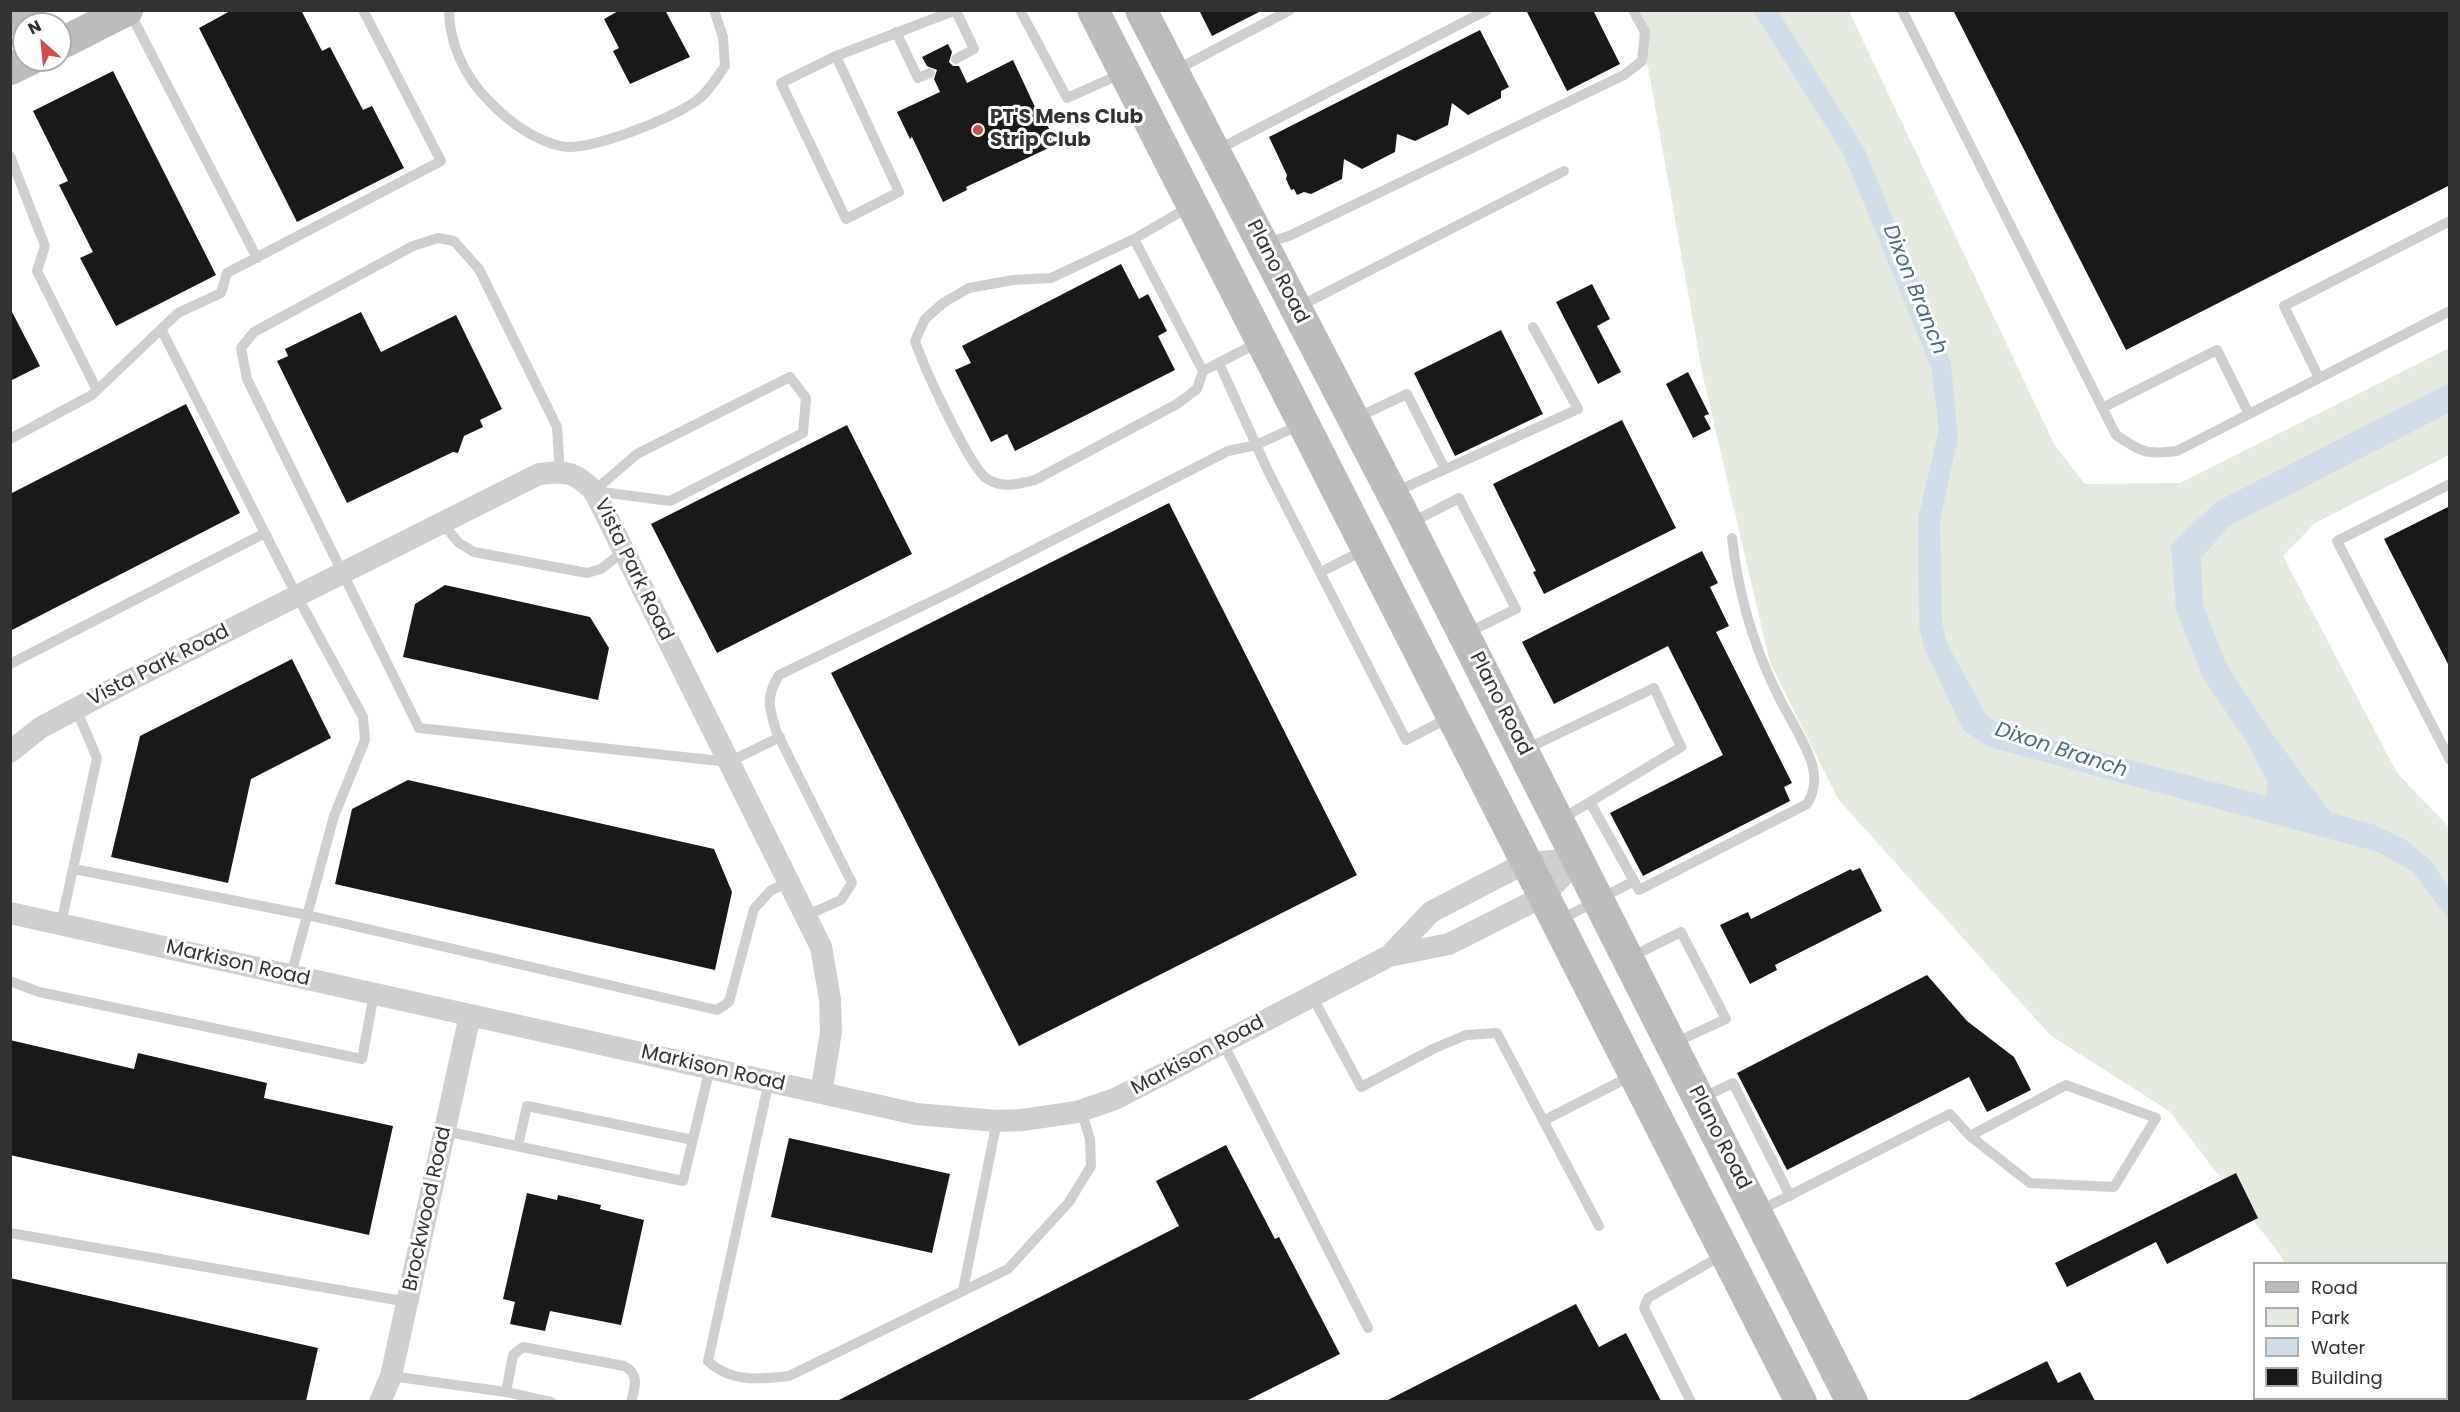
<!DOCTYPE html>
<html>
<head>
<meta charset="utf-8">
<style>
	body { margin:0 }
	#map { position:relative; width:2460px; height:1412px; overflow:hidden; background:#fff; font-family:Poppins,sans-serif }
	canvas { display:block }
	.frame { position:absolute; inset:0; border:12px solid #323232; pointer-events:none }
	.legend { position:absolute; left:2253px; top:1262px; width:195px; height:138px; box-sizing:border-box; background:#fff; border:2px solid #adadad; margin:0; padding:8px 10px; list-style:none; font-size:18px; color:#323232 }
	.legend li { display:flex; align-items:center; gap:12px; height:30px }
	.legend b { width:30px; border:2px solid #adadad }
	.north { position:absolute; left:12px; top:12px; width:60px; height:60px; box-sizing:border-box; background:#fff; border:2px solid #adadad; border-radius:50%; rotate:333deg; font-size:16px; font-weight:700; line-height:24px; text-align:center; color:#323232 }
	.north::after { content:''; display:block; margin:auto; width:21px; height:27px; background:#d44c49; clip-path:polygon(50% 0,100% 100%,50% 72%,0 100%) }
</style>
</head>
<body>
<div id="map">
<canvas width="2460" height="1412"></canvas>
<div class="frame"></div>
<ul class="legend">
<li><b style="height:8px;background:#bcbcbc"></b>Road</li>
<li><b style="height:16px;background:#e4eadf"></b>Park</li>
<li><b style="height:16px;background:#d1deea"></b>Water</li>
<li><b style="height:16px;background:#191919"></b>Building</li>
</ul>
<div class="north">N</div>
</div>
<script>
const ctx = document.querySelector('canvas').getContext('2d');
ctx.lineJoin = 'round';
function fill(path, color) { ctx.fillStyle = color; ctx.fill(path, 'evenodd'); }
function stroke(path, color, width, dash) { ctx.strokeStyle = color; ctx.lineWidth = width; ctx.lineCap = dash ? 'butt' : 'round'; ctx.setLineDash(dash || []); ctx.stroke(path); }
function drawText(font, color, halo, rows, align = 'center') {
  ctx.font = font + ' Poppins,sans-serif'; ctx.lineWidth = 6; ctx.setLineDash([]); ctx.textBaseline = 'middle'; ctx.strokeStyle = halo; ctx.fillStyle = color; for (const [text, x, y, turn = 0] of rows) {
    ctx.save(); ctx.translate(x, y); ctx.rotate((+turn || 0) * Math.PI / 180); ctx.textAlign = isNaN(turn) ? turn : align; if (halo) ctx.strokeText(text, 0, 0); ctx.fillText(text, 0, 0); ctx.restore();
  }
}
fill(new Path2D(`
	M1634,11H1849L2054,444L2085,484L2180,483L2449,348V455L2315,523L2283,556L2397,773L2449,827V1401L2332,1402L2331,1399L2446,1398V1264L2284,1263L2281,1256L2169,1111L2050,1035L1838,799L1770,663L1703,377L1648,67Z`), '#e4eadf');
fill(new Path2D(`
	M1753,11H1778L1865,150L1951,363L1958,438L1940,520L1942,621L1947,643L1986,715L2005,727L2267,796V780L2246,741L2203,678L2176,610L2171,545L2216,502L2449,383V413L2229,526L2201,558L2203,605L2227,665L2268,728L2331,813L2373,824L2406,840L2431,861L2449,888V919L2413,872L2378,852L1989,747L1963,730L1925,650L1919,627L1918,518L1939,430L1931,367L1844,155Z`), '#d1deea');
fill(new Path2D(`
	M232,10H301L322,51L330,47L363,110L372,106L404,168L297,222L199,28Z
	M620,10H665L690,57L630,84L613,51L619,48L604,19Z
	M1199,10H1263L1212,36Z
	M1526,10H1593L1620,64L1567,91Z
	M1953,10H2450V185L2126,350Z
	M1480,30L1509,87L1501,91V98L1468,115L1452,103L1448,125L1415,141L1397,134L1395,152L1362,169L1344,159L1342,179L1311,194L1304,192L1297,195L1294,189L1291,190L1286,179L1287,175L1269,137Z
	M948,44L952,52L949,62L953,66H959L967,83L1013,60L1042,122L1045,121L1057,144L966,187L967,190L943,202L912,137L910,139L897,112L940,92L934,79L937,70L927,66L922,57Z
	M113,71L216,275L116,326L80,258L93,252L59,185L68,181L33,111Z
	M1121,264L1139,299L1148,294L1167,331L1158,336L1175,370L1015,451L1007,434L991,442L955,370L971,363L962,346Z
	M1592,284L1610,319L1597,326L1621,372L1598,384L1556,302Z
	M10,308L40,366L10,381Z
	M361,312L381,352L456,315L502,409L480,420L483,427L464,436L458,453L453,452L347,503L277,361L288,356L285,349Z
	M1501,330L1543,414L1455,456L1414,373Z
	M1688,372L1709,414L1704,416L1711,429L1693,438L1666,384Z
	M186,404L240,513L10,631V494Z
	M1622,420L1676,528L1544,594L1533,572L1536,571L1493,484Z
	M847,425L912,554L717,653L651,524Z
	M1169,503L1357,875L1019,1046L831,673Z
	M2450,506V668L2384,539Z
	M1702,551L1718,583L1710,587L1729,626L1716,632L1792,783L1784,787L1790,801L1643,876L1610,813L1723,755L1668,646L1554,704L1522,642Z
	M445,585L590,617L609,648L598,700L403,657L415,604Z
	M292,659L331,738L251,779L228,883L111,857L140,736Z
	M408,780L714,849L732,892L715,970L335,884L352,809Z
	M1860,868L1882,911L1775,965L1777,970L1750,984L1720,925L1748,912L1751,919L1851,869L1852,871Z
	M1927,975L1967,1021L2014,1057L2031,1090L1987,1112L1969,1077L1787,1170L1737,1073Z
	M10,1040L134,1069L138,1053L267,1083L264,1098L393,1126L369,1235L10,1155Z
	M789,1138L950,1174L932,1253L771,1217Z
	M1226,1145L1275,1239L1279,1237L1340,1354L1246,1401H837L1179,1226L1156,1181Z
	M2236,1173L2258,1218L2167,1264L2156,1242L2067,1287L2055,1263Z
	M527,1193L557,1200L558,1195L601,1205L600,1209L644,1220L621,1325L550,1311L545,1331L510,1324L515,1302L503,1299Z
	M10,1278L318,1348L306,1401H10Z
	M1576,1304L1599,1347L1626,1333L1661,1401H1386Z
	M2047,1361L2058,1383L2080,1372L2095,1401H1966Z`), '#191919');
stroke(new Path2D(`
	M449,10C449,43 465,77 488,100C507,120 532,139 560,146C587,153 673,118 696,101C708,93 717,77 725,66L723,37L714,10
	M1020,10L1067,98L1121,74
	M1902,10L2116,435C2141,452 2146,455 2177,451L2450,311
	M129,11L257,258
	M956,11L974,49L956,59
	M896,32L918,78L930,73
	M836,56L899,192L846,219L781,83L836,56L956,10
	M1176,70L1290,10
	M1217,150L1487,10
	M10,156L45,246L37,271L97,390
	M1189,207L1134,239L1203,371L1259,342
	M1134,239L1051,278L1013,280L969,288L943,303L925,319L915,341C923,365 968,464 986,478C1001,489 1019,484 1035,480L1177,404L1197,389L1203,371
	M1265,243L1289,236L1624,75L1642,61L1645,32L1633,10
	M1298,307L1564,171
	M161,329L297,596L363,717L365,740L334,816L291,975
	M1219,363L1268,471L1406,740L1450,717
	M790,377L806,398L803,433L670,501L594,491L637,454Z
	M2319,378L2284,306L2450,221
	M2102,408L2217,350L2249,414
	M1356,418L1407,394L1445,469
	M10,439L92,395L178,313L221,293L227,273L441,161L363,10
	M560,472L557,427L479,269L454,241L438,238L413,246L254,332L241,348L247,379L419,728L729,762L780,737
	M2450,484L2337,541L2450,760
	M1395,492L1578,409L1533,327
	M442,523L459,543L474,552L587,573L601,569L624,551
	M1411,523L1459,498L1516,609L1467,633
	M1321,572L1366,549
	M10,664L265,533
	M1524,750L1654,688L1681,747L1560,820
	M1590,802L1639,890L1807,804C1815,791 1816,779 1812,764C1804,738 1786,714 1775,689C1752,642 1738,590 1732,538
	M74,869L307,915L717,1010L729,1002L754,909L770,891L788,882
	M805,916L841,900L852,883L777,733C769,709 765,697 779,675L953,591L1228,451L1256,445L1302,424
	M1560,920L1634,881
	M61,924L97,758L76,709
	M1631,957L1681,932L1726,1019L1672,1044
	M10,981L39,992L362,1059L374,994
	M1312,996L1361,1087L1435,1048L1466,1035L1497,1033L1599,1226
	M1223,1043L1368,1328
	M769,1081L708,1361C731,1383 759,1379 789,1376L1008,1269L1069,1202L1091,1166L1090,1139L1081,1110
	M1700,1099L1733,1083L1790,1196
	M1543,1121L1631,1076
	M445,1131L683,1181L710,1068
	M518,1146L527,1106L693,1140
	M1757,1212L1950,1114L1970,1136L2066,1085L2156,1118L2114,1187L2030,1183L1970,1136
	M10,1233L408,1302
	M963,1290L997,1121
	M391,1376L506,1392L551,1402
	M506,1392L513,1355L523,1347L624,1366C640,1374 635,1387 631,1402
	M1691,1402L1644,1308L1648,1298L1724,1254`), '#cfcfcf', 10);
stroke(new Path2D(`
	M10,752L40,728L128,681L539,474C567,471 574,471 594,491L821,947L830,999L831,1032L821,1093
	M10,913L916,1114L997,1121L1022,1120L1077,1112L1115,1099L1389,956L1449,944L1542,897L1579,859
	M1389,956L1431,912L1525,863L1579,859
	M380,1402L391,1376L470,1015`), '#cfcfcf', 22);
stroke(new Path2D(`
	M1093,10L1801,1402
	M1141,10L1408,524L1852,1402
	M10,20L30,10
	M60,44L127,10
	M10,69L29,60`), '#bcbcbc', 32);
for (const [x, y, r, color] of [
	[978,130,6,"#d44c49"]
]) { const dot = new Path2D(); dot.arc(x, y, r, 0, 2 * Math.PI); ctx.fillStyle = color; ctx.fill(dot); stroke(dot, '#fff', 2); }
drawText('bold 20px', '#323232', '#fff', [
	["PT'S Mens Club",990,118],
	["Strip Club",990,141]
], 'left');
drawText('20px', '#323232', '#fff', [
	["Plano Road",1277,272,63],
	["Vista Park Road",633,570,64],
	["Vista Park Road",159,666,-27],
	["Plano Road",1500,704,63],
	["Markison Road",238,964,13],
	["Markison Road",1198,1056,-28],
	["Markison Road",713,1069,13],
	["Plano Road",1719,1138,63],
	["Brockwood Road",428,1209,-78]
]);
drawText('italic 21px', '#476b8d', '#fff', [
	["Dixon Branch",1914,290,68],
	["Dixon Branch",2061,751,18]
]);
</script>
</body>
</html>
